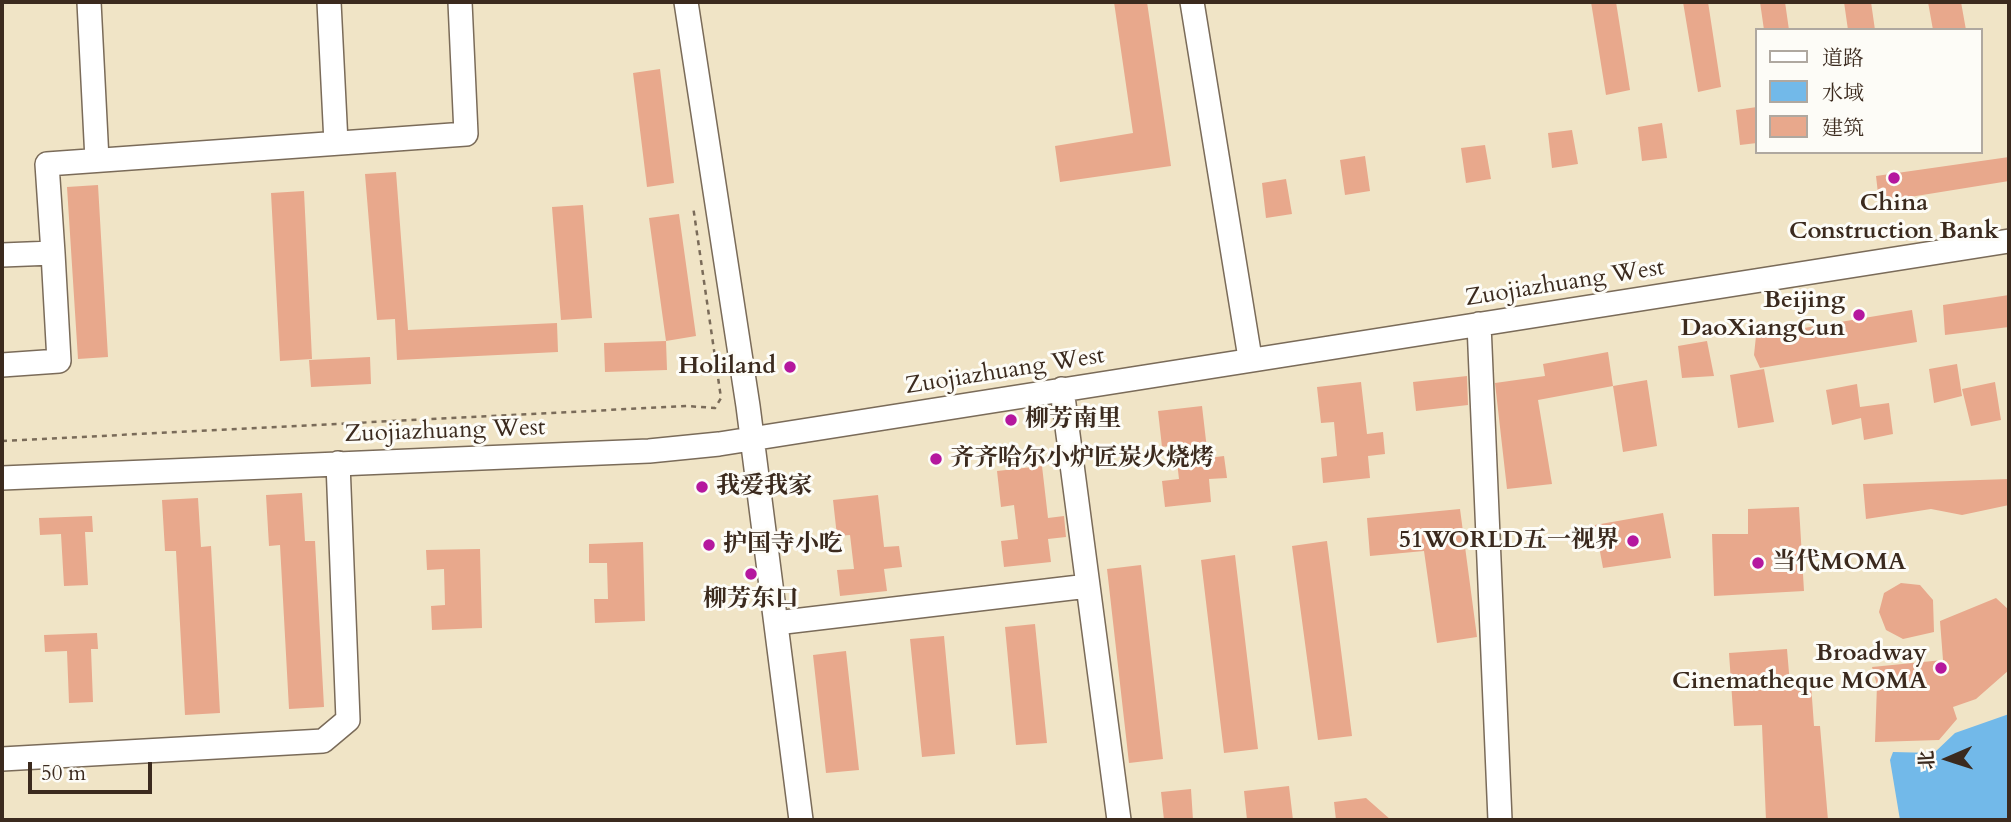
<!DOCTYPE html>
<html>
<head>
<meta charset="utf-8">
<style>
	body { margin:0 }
	#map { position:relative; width:2011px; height:822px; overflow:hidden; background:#f0e4c6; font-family:Cardo,"Noto Serif SC",serif }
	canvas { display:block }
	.frame { position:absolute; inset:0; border:4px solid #3b2a1e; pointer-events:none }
	.legend { position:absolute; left:1755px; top:28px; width:228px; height:126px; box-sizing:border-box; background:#fdfcf7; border:2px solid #afa8a0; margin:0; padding:9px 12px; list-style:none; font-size:21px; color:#3b2a1e }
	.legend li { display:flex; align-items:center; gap:14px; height:35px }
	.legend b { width:35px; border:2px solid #afa8a0 }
	.north { position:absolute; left:1913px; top:724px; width:70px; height:70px; -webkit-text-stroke:5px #fdfcf7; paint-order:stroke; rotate:267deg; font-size:19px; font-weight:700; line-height:28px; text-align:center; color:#3b2a1e }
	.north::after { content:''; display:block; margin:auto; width:24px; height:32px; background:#3b2a1e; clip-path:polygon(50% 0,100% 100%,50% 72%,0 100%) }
	.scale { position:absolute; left:28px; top:762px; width:124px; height:32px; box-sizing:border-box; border:4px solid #3b2a1e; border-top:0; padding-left:9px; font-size:21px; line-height:24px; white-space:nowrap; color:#3b2a1e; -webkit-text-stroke:5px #fdfcf7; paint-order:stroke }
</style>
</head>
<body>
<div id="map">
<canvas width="2011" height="822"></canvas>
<div class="frame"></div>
<ul class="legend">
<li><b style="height:9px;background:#fff"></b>道路</li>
<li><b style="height:19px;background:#72b9e9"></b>水域</li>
<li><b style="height:19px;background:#e8a88c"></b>建筑</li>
</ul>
<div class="north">北</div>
<div class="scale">50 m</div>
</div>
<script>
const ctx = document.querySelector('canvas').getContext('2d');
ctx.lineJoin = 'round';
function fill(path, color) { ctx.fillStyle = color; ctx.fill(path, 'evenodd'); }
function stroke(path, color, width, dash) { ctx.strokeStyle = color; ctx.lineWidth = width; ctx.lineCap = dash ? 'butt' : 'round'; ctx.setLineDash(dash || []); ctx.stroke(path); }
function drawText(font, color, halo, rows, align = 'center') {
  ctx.font = font + ' Cardo,"Noto Serif SC",serif'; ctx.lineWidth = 6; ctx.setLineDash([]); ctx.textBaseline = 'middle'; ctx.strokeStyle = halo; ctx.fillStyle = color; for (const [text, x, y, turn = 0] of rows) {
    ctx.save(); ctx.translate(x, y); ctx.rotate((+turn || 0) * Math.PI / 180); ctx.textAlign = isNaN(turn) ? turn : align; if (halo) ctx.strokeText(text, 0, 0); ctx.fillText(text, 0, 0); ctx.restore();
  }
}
fill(new Path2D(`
	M2009,714V820H1900L1890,760L1893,752L1934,753L1955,733Z`), '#72b9e9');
fill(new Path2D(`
	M1114,2H1147L1171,166L1060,182L1055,146L1133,133Z
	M1591,2H1616L1630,90L1606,95Z
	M1683,2H1708L1721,87L1698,92Z
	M1760,2H1785L1789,30H1764Z
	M1844,2H1871L1875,30H1848Z
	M1928,2H1961L1966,30H1933Z
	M660,69L674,183L647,187L633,73Z
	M1757,107V143L1740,145L1736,110Z
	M1662,123L1667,158L1642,161L1638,127Z
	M1572,130L1578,164L1552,168L1548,133Z
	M1485,145L1491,179L1466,183L1461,148Z
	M1365,156L1370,191L1345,195L1340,160Z
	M2009,157V181L1879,202L1876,176Z
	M396,172L408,330L557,323L558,352L397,360L395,319L377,320L365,174Z
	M1286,179L1292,214L1266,218L1262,183Z
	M98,185L108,357L78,359L67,187Z
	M304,191L312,359L280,361L271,193Z
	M583,205L592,318L561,320L552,207Z
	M679,214L696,336L666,341L649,218Z
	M2009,295V327L1945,335L1943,305Z
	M1912,310L1917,342L1760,368L1754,355L1756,336Z
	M666,341L667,370L605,372L604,343Z
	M1707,341L1714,376L1682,378L1678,346Z
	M1608,352L1613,386L1538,400L1552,484L1507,489L1495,383L1545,376L1543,364Z
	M370,357L371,384L311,387L309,360Z
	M1957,364L1962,396L1934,403L1929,369Z
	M1764,369L1774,422L1738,428L1730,375Z
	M1467,376L1468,405L1416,411L1413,382Z
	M1647,380L1657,446L1623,452L1613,386Z
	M1361,382L1367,434L1383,432L1385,454L1368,456L1370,478L1323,483L1321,458L1337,456L1334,422L1321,423L1317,387Z
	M1995,382L2001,420L1971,426L1962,389Z
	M1857,384L1860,407L1889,403L1893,434L1864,440L1861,418L1832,425L1826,390Z
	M1202,406L1208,458L1224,456L1227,478L1209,479L1211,502L1165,507L1162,481L1179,479L1175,445L1162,447L1158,411Z
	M1042,466L1048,518L1064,516L1066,537L1048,539L1051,562L1004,567L1001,541L1018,539L1014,505L1001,507L997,471Z
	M2009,479V505L1962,515L1931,509L1866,519L1863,484Z
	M302,493L305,541H315L324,707L289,709L280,545L269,546L266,495Z
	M878,495L884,547L899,546L902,567L884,569L887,591L840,596L837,570L854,569L850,535L837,536L833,500Z
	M198,498L201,547L211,546L220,713L185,715L176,551H165L162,500Z
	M1799,507L1804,591L1714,596L1712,534H1748V509Z
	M1460,509L1477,637L1437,643L1424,551L1370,556L1367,518Z
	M1663,513L1671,558L1603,568L1595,525Z
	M92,516L93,532H85L88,585L64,586L61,534L40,535L39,518Z
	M1327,541L1352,736L1318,740L1292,546Z
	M643,542L645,621L595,623L594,599H608L607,563H589V544Z
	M480,549L482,628L432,630L431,606L445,605L444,569L427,570L426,550Z
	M1235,555L1258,749L1224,753L1201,560Z
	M1141,565L1163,759L1129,763L1107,569Z
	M1901,583L1920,585L1933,600L1934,632L1903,639L1886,630L1879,612L1884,593Z
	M1996,598L2009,610V670L1976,699L1953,707L1957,719L1939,740L1875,742L1877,685L1872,667L1943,660L1940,621Z
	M1035,624L1047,743L1016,745L1005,627Z
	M97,633L98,649H91L93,702L69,703L67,651L45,652L44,635Z
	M944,636L955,754L922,757L910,639Z
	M1787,649L1790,685L1811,684L1814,726H1820L1828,820H1766L1762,725L1734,726L1729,653Z
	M846,651L859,770L826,773L813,655Z
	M1289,786L1293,820H1247L1244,791Z
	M1191,789L1193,820H1164L1161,792Z
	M1366,798L1391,820H1336L1334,802Z`), '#e8a88c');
const minor = new Path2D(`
	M89,2L97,160
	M329,2L336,143
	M686,2L748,406L801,820
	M1192,2L1250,358
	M2,255L53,253L47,164L466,134L460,2
	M1479,324L1500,820
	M2,365L59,361L53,253
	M1062,389L1119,820
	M2,478L649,451L719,444L2009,241
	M776,623L1088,586
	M2,759L323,741L348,720L338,463`);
stroke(minor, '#7a6b59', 26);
stroke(new Path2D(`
	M2,441L687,406L715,408L721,398L693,206`), '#7a6b59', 2.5, [5, 5]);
stroke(minor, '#fff', 23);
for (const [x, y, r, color] of [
	[1894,178,7,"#b5179e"],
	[1859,315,7,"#b5179e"],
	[790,367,7,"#b5179e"],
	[1011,420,7,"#b5179e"],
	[936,459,7,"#b5179e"],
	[702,487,7,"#b5179e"],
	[1633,541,7,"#b5179e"],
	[709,545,7,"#b5179e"],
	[1758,563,7,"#b5179e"],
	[751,574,7,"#b5179e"],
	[1941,668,7,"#b5179e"]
]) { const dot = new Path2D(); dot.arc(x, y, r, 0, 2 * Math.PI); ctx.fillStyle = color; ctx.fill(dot); stroke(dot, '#fdfcf7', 2.5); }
drawText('bold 24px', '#3b2a1e', '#fdfcf7', [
	["China",1894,204,"center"],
	["Construction Bank",1894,232,"center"],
	["Beijing",1845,301,"right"],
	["DaoXiangCun",1845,329,"right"],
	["Holiland",776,367,"right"],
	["柳芳南里",1025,420],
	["齐齐哈尔小炉匠炭火烧烤",950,459],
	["我爱我家",716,487],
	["51WORLD五一视界",1619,541,"right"],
	["护国寺小吃",723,545],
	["当代MOMA",1772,563],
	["柳芳东口",751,600,"center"],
	["Broadway",1927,654,"right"],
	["Cinematheque MOMA",1927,682,"right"]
], 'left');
drawText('24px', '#3b2a1e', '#fdfcf7', [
	["Zuojiazhuang West",1565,284,-9],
	["Zuojiazhuang West",1005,372,-9],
	["Zuojiazhuang West",445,432,-2]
]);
</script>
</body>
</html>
